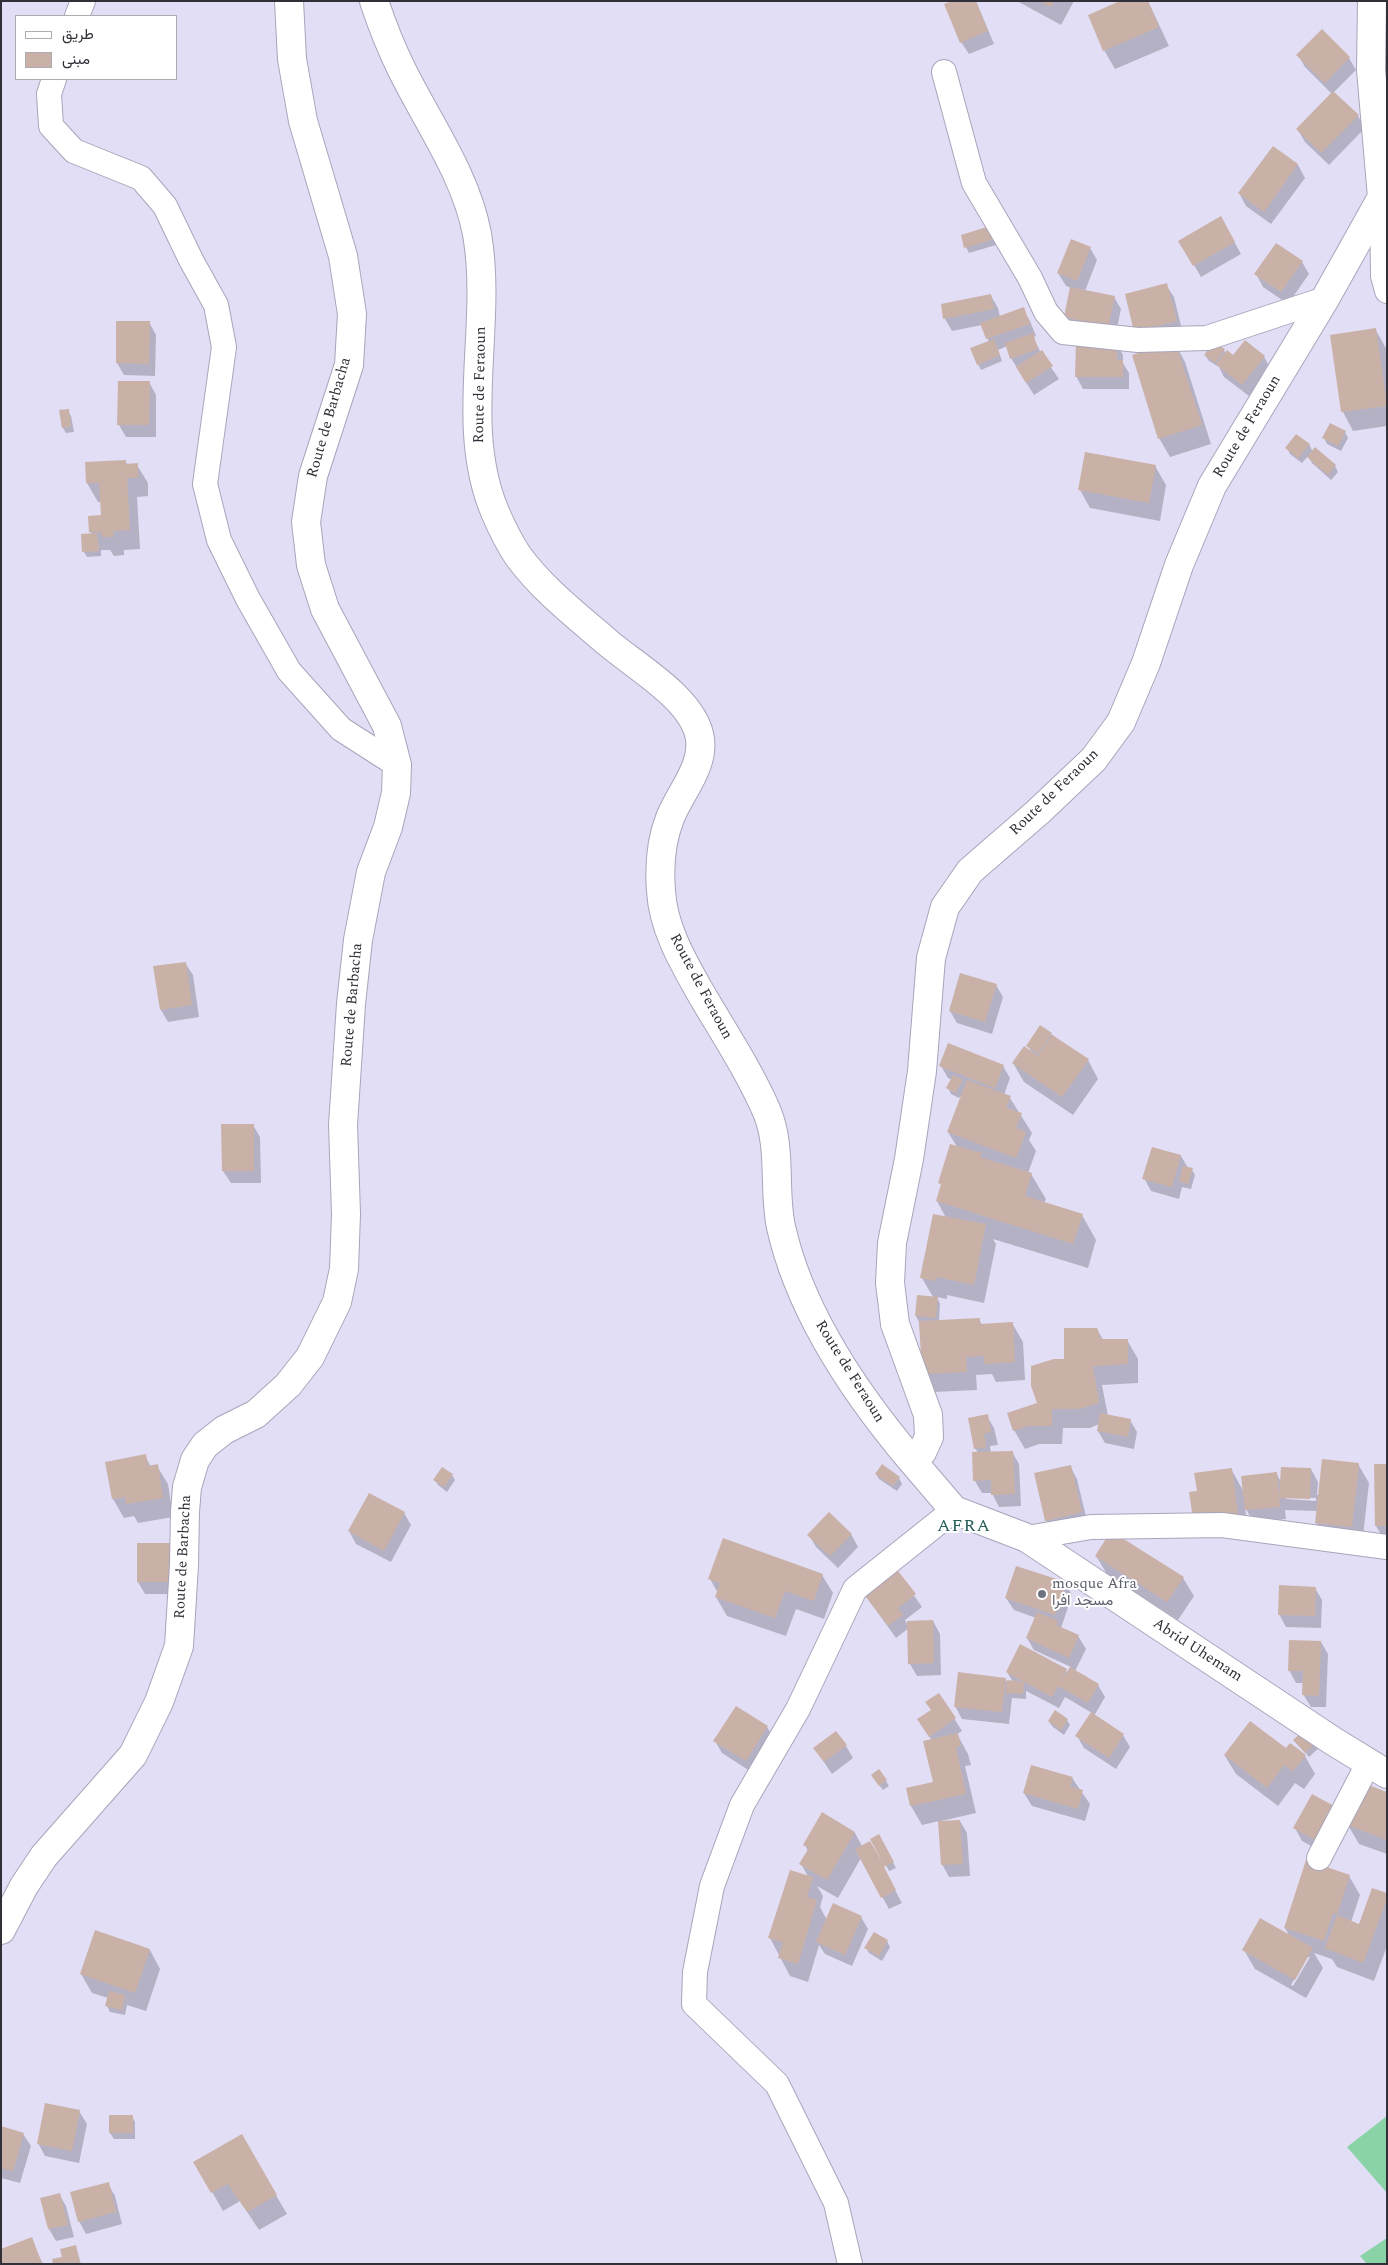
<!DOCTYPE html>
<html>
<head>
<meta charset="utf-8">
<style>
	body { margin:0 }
	#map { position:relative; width:1388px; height:2265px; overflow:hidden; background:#e2def5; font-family:Spectral,Vazirmatn,serif }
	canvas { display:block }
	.frame { position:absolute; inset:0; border:2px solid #313039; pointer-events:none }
	.legend { position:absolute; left:15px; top:15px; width:162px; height:65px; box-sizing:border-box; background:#fff; border:1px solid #adacb0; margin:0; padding:6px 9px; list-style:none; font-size:15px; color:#313039 }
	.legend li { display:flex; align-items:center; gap:10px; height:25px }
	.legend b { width:25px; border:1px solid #adacb0 }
</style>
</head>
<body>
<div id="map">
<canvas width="1388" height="2265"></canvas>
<div class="frame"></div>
<ul class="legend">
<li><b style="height:6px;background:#fff"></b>طريق</li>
<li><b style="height:14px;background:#cab1a7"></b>مبنى</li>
</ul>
</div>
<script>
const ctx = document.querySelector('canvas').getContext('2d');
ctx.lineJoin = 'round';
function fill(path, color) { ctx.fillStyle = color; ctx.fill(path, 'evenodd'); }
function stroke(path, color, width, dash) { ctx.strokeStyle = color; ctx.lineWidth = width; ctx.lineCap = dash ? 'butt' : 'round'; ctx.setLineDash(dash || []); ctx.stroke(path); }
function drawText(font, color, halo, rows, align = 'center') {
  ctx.font = font + ' Spectral,Vazirmatn,serif'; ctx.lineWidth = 4; ctx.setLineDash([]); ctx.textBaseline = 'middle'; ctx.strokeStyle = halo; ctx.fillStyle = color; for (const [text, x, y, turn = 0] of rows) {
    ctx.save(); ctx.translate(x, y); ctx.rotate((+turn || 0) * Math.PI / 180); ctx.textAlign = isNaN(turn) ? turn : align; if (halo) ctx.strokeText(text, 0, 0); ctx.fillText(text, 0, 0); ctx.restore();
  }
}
fill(new Path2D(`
	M1387,2116V2193L1347,2147Z
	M1387,2238V2264H1367L1360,2256Z`), '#89d3a7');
fill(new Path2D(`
	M976,1L994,44L969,54L961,42Z
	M1017,1H1074L1061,25Z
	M1123,1H1148L1169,46L1115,69L1104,50Z
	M1298,55L1349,58L1356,70L1333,93L1358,116L1365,128L1329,165L1305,142L1298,130L1332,94L1305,67Z
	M1273,147L1298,165L1305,178L1271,224L1246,206L1239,193Z
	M1221,218L1241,254L1201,277L1180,241Z
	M993,233L996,245L969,253L966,247Z
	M1090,248L1097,260L1085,291L1114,297L1121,309L1115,338L1072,329L1065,317L1071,288L1066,286L1058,273Z
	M1302,262L1309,274L1288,304L1263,287L1256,274Z
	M1166,285L1174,297L1183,334L1142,343Z
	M991,296L998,308L1000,317L1023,309L1030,321L1036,336L1033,337L1041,353L1059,379L1034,395L1011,358L1007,346L998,350L1002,361L981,370L978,364L989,342L982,325L952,331L945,319L942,305Z
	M149,322L156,335L155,376L124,375L117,363Z
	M1375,329L1386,348L1387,354V426L1353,431L1343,412L1331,336Z
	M1116,343L1123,355V363L1129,373V389H1083L1076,376Z
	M1175,343L1185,362L1211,444L1170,457L1159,438Z
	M1224,350L1226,354L1234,356L1264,357L1271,369L1249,396L1224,377L1219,367L1209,361L1205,355Z
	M149,382L156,395V437H126L119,425Z
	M68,411L71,416L74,432L66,433L63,428Z
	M1345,432L1348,438L1341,451L1327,444L1324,438Z
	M1309,444L1313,452L1335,466L1338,472L1331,480L1312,463L1308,456L1302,463L1290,454L1287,448Z
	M125,461L128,465H137L148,483V496L137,497L140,549L124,550V555L114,556L110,550H101V556L87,557L84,552L92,534L90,532L102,517L101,502H98L87,483Z
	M1155,466L1166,485L1160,521L1090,508L1080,490Z
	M185,963L193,975L199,1017L168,1022L161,1010Z
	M996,985L1003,997L992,1034L957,1023L950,1011Z
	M1051,1034L1088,1060L1098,1079L1073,1115L1024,1082L1013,1063L1032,1053L1028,1046Z
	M941,1066H1003L1010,1078L1004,1095L1010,1098L1032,1133L1029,1140L1036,1151L1028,1173L1031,1174L1046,1199L1044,1203L1082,1215L1096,1240L1088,1268L993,1239L996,1244L984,1303L947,1295V1299L937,1297L940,1304L939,1321L979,1319L982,1325L1012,1323L1023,1342L1025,1380L996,1382L992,1374L976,1375L977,1390L934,1392L924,1373L919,1322L916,1316L918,1296L933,1297L922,1278L946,1218L937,1201L942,1186L940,1183L957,1147L948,1132L963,1094L959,1098L951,1094L948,1088L952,1080L948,1078Z
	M253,1125L260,1137L261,1183H231L223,1171Z
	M1181,1156L1188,1168L1192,1170L1195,1175L1191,1189L1182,1187L1179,1199L1151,1191L1144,1178Z
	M1097,1329L1103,1340H1127L1138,1359V1383L1102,1385L1108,1416L1130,1420L1137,1432L1134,1449L1105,1443L1098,1431L1099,1424L1090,1428H1063L1062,1444H1039L1025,1449L1014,1430L1039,1404L1065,1360Z
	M987,1416L994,1428L998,1445L990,1446L991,1453L1012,1452L1019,1464L1021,1506L999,1507L992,1493H982L975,1481L978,1453L975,1448Z
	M145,1456L151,1467L157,1466L168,1484L173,1517L138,1523L134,1516L124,1518L113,1499L107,1463Z
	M1358,1464L1369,1483L1362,1545L1327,1541L1316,1523L1317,1511L1285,1510L1286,1519L1253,1522L1245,1507L1248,1532L1205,1537L1194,1519L1198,1492L1231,1469L1244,1492L1276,1473L1281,1482L1311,1469L1318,1482L1317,1495H1319ZM1286,1497L1316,1498V1501L1286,1499Z
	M1387,1465V1544L1376,1526Z
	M1070,1466L1077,1479L1088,1525L1053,1533L1046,1520Z
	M876,1474L899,1478L902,1484L897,1491L879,1479Z
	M452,1475L455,1480L447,1492L438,1485L435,1480Z
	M404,1513L411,1525L391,1562L356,1544L349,1531Z
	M851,1534L858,1547L838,1568L816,1547L809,1535Z
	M169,1544L176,1557V1594H145L138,1582Z
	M1096,1556L1183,1578L1194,1596L1178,1620L1107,1574Z
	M895,1568L922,1607L905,1620L908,1626L933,1621L940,1634L941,1675L917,1676L910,1664L909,1628L896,1638L863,1592Z
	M822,1575L833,1593L824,1619L796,1609L786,1636L727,1616L716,1597L718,1593L710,1579Z
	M1065,1583L1072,1595L1061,1628L1078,1636L1086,1649L1075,1671L1098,1685L1105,1697L1094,1716L1123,1735L1130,1747L1116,1769L1084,1748L1077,1736L1092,1713L1065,1697L1059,1708L1026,1691V1699L1012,1698L1009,1724L962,1719L955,1706L1005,1679L1007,1682H1013L1007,1672L1066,1670L1067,1673L1071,1667L1034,1650L1027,1638L1036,1618L1014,1610L1006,1598Z
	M1315,1588L1322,1600L1321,1628L1286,1627L1279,1614Z
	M1321,1642L1328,1654L1326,1707H1311L1303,1694L1304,1683H1296L1289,1670Z
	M939,1694L962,1731L957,1734L968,1754L971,1765L965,1766L976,1813L941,1821H960L967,1833L970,1876L949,1877L942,1864L939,1821L922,1825L911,1806L908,1789L934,1783L932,1740L926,1732Z
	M736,1707L767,1727L774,1739L753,1773L722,1753L715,1741Z
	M1067,1720L1070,1725L1064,1735L1053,1727L1049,1722Z
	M1306,1729L1320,1747L1309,1757L1295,1740Z
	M846,1746L853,1758L832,1774L815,1749Z
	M1286,1750L1305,1756L1315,1774L1304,1789L1295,1783L1278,1806L1236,1774L1225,1756Z
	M1072,1778L1090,1804L1085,1821L1032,1806L1024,1793Z
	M876,1781H886L889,1786L883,1790Z
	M1387,1794V1854L1359,1844L1348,1825Z
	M1313,1796L1324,1853L1302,1841L1295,1828Z
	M823,1814L855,1833L862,1846L876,1855L902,1903L889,1909L861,1858L838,1898L817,1886L823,1896L820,1907L827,1920L861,1917L868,1929L852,1966L825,1954L819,1945L808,1982L790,1976L770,1938L808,1876L801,1864L808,1851L805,1845Z
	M879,1836L896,1868L889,1871L872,1839Z
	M1349,1876L1360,1895L1351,1922L1360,1925L1387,1895V1946L1374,1981L1337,1967L1332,1959L1314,1953L1323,1968L1306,1998L1255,1969L1244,1950L1290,1937L1285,1928ZM1307,1957H1310L1293,1986L1291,1985Z
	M887,1941L890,1947L882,1961L869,1953L866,1948Z
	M150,1950L160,1969L146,2011L127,2005L125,2015L110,2012L107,2006L108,1998L92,1993L81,1974Z
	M79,2111L87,2124L79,2163L45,2156L38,2143Z
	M132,2116L135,2122V2139H114L110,2133Z
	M1,2127L23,2134L31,2146L20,2183L1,2178Z
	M241,2136L287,2214L259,2230L240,2201L223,2211L195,2162Z
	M108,2184L115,2196L122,2224L86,2234L79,2221Z
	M59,2194L66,2206L74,2237L56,2241L49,2229L42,2199Z
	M31,2239L43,2264H1Z
	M76,2247L81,2264H55L63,2258Z`), '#0003');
fill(new Path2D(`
	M952,1H976L988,31L960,43L944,4Z
	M1040,1H1054L1051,7Z
	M1120,1H1148L1159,27L1103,51L1088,15Z
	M1322,29L1350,57L1325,83L1296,55Z
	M1333,91L1359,115L1321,153L1296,129Z
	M1273,146L1298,164L1264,212L1238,193Z
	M1221,216L1235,242L1193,266L1178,241Z
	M990,226L994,239L964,248L961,235Z
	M1071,239L1091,247L1077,281L1057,273Z
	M1276,243L1303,261L1281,292L1254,274Z
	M1167,283L1177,321L1134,332L1125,294Z
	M1070,287L1115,296L1108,327L1064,317Z
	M991,294L994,309L943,319L941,304Z
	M1024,307L1030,324L986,339L980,323Z
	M116,321H150L149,364L116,363Z
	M1376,328L1387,406L1341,412L1330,335Z
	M1033,333L1038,349L1010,359L1005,343Z
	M994,339L1000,355L977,365L970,348Z
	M1245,340L1265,356L1242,385L1216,364L1227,350L1233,355Z
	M1076,341L1117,342V360H1123V377H1075Z
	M1175,342L1202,425L1158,439L1132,355Z
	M1213,342L1225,349L1215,363L1204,355Z
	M1042,350L1053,366L1026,383L1016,367Z
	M118,381H150L149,425H117Z
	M69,409L71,427L62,428L59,410Z
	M1330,423L1346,431L1338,446L1322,438Z
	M1296,434L1310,444L1298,458L1285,448Z
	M1315,447L1336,465L1328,475L1307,457Z
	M1085,452L1156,465L1149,503L1078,490Z
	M126,460V464L138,463V478H127L130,530L113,531L114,537H102L101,532H89L88,516L101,515L99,483H86L85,462Z
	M97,533L99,551L82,552L81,534Z
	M186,962L192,1005L160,1010L153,966Z
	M960,973L997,984L985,1022L949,1011Z
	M1040,1025L1052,1033L1038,1054L1026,1046Z
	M1052,1035L1089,1059L1062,1097L1012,1063L1024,1046L1038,1056Z
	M948,1043L1004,1065L995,1088L939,1066Z
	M953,1075L963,1080L955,1093L946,1088Z
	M967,1080L1011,1096L1006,1108L1022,1113L1016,1128L1026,1132L1016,1158L947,1132Z
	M221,1124H254V1171H222Z
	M950,1144L982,1153L980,1157L1032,1173L1025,1196L1083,1214L1073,1244L936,1201L941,1184L938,1183Z
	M1152,1147L1181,1155L1172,1187L1142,1179Z
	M1183,1166L1193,1168L1188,1184L1179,1181Z
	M933,1214L986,1224L974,1285L937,1277L936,1281L920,1278Z
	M917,1295L938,1297L936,1318L915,1316Z
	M980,1318V1324L1013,1322L1015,1362L984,1364V1356L966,1357L967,1372L922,1374L919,1321Z
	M1064,1328H1097L1101,1339H1128V1364L1093,1366L1099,1403L1079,1409H1052V1426H1028L1013,1431L1007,1413L1037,1403L1031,1386V1366L1054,1359H1064Z
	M1100,1413L1131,1419L1128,1437L1097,1431Z
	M988,1414L991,1432L984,1434L986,1447L974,1449L968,1418Z
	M1013,1451L1015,1494L991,1495V1480L973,1481L972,1452Z
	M146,1454L148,1466L158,1464L163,1498L126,1504L125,1497L112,1499L105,1462Z
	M1322,1459L1359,1463L1352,1527L1315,1523Z
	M882,1464L900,1477L893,1486L875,1474Z
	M1374,1464H1387V1526H1375Z
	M1071,1465L1082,1512L1045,1521L1034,1473Z
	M442,1467L453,1474L444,1487L433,1480Z
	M1281,1467L1311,1468L1310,1499L1279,1498Z
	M1232,1468L1238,1514L1193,1519L1189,1492L1197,1491L1194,1473Z
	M1277,1472L1280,1507L1245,1510L1241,1476Z
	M369,1493L405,1512L384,1551L348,1531Z
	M829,1512L852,1534L830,1556L807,1535Z
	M1111,1531L1184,1577L1167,1602L1095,1556Z
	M723,1538L823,1574L814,1601L785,1591L775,1618L715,1597L720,1583L708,1579Z
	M137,1543H170V1582H137Z
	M1016,1566L1066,1582L1055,1615L1005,1598Z
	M895,1567L916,1594L898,1608L903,1615L888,1626L862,1592Z
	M1279,1585L1316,1587L1315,1616L1278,1615Z
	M1037,1612L1058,1621L1056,1625L1079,1635L1069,1658L1026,1638Z
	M933,1620L934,1663L908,1664L907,1621Z
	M1289,1640L1321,1641L1319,1696L1302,1695L1303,1671H1288Z
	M1020,1644L1067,1669L1060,1683L1070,1667L1099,1684L1088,1703L1058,1686L1052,1697L1006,1672Z
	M958,1672L1006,1678L1002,1712L954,1707Z
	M1007,1680L1024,1682L1023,1694L1006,1693Z
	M939,1693L956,1718L929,1737L917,1719L931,1710L925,1702Z
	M736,1706L768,1726L746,1761L713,1741Z
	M1055,1710L1068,1719L1061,1730L1048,1721Z
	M1091,1712L1124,1734L1109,1758L1075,1736Z
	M1250,1721L1286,1748L1290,1743L1306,1755L1293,1771L1284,1765L1267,1788L1224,1755Z
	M1306,1728L1318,1740L1305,1753L1293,1740Z
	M836,1731L847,1745L824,1762L813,1748Z
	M958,1733L961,1746L956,1747L966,1794L910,1806L906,1788L933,1782L923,1741Z
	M1031,1765L1073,1777L1070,1787L1083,1790L1078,1809L1023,1793Z
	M879,1769L887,1780L879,1786L871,1775Z
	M1363,1783L1387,1792V1840L1347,1825Z
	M1312,1794L1336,1807L1317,1841L1293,1828Z
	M822,1812L855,1832L827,1880L799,1864L809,1848L803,1845Z
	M960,1820L963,1864L941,1865L938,1821Z
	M879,1834L894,1862L884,1867L896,1890L881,1898L855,1849L870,1841L883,1863L870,1839Z
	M1306,1860L1350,1875L1337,1914L1333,1913L1324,1941L1284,1928Z
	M790,1870L813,1877L807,1897L817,1900L798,1964L778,1958L783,1942L768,1938Z
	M1372,1888L1387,1893V1899L1363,1963L1325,1948L1337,1915L1359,1924Z
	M833,1903L862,1916L845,1955L816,1942Z
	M1260,1918L1313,1948L1295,1980L1242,1950Z
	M95,1930L150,1949L135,1993L80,1974Z
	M874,1932L888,1940L879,1956L864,1948Z
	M109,1991L125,1995L122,2010L105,2006Z
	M45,2103L80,2110L72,2151L37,2144Z
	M109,2115H133V2133H109Z
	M1,2126L24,2133L13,2171L1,2168Z
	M242,2134L277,2195L247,2212L228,2184L211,2193L193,2162Z
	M109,2182L116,2212L78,2222L70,2192Z
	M60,2193L68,2225L48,2229L40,2198Z
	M32,2237L42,2264H1V2249Z
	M76,2245L80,2263L53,2264L52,2259L62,2257L60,2249Z`), '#cab1a7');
const street = new Path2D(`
	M77,16L83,1
	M944,72L974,183L1030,278L1046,312L1063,332L1138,340L1207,338L1325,299
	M54,79L49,94L51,126L74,151L141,178L165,206L191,260L216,305L224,347L205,484L219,540L248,599L289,671L341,729L397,765
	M1382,197L1383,276L1387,291
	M1027,1538L1091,1527L1222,1525L1387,1547
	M1319,1858L1369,1762
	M850,2264L836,2203L777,2084L694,2004L695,1972L712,1886L742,1805L798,1709L855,1589L954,1510`);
const secondary = new Path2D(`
	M374,1C382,25 391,48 402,70C428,123 466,175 477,234C493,326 458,424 495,512C501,526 510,544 518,556C542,589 577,616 607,642C635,666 690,697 699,734C707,764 680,792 670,818C661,841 659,866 661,891C663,927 682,960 699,990C722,1030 749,1070 767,1112C782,1148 773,1190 781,1227C800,1312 857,1396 913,1462L922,1452L929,1437L928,1415L895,1324L890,1283L892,1243L909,1159L922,1071L931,958L945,907L970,871L1038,812L1094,759L1121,722L1146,663L1179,565L1212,486L1325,299L1382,197L1387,194
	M1372,1L1371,70L1382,197
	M913,1462L954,1510L1027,1538L1333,1741L1387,1774`);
const primary = new Path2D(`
	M1,1930L24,1886L44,1856L133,1755L159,1702L179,1646L184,1565L185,1512L187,1487L195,1460L205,1445L224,1430L256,1414L288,1385L310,1357L337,1302L344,1269L346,1214L343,1125L351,1004L358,940L371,872L388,827L396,793L397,765L387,726L325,609L311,565L306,522L313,476L349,365L352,314L343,256L303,121L292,59L289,1`);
stroke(street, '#a8a5bb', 26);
stroke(secondary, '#a8a5bb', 30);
stroke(primary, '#a8a5bb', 30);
stroke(street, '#fff', 24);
stroke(secondary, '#fff', 28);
stroke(primary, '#fff', 28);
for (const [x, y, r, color] of [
	[1042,1594,5,"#6b7280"]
]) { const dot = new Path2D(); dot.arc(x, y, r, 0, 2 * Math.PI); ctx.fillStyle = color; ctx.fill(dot); stroke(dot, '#fff', 2); }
drawText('15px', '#313039', '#fff', [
	["Route de Feraoun",481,385,-89],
	["Route de Barbacha",330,418,-74],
	["Route de Feraoun",1248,427,-59],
	["Route de Feraoun",1055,793,-44],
	["Route de Feraoun",700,987,62],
	["Route de Barbacha",353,1005,-85],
	["Route de Feraoun",849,1372,58],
	["Route de Barbacha",184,1557,-87],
	["Abrid Uhemam",1197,1651,33]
]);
drawText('15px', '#5b616d', '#fff', [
	["mosque Afra",1052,1585],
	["مسجد افرا",1052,1602]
], 'left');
ctx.letterSpacing = '1px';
drawText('18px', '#265e58', '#fff', [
	["AFRA",964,1527]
]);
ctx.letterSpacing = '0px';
</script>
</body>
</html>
